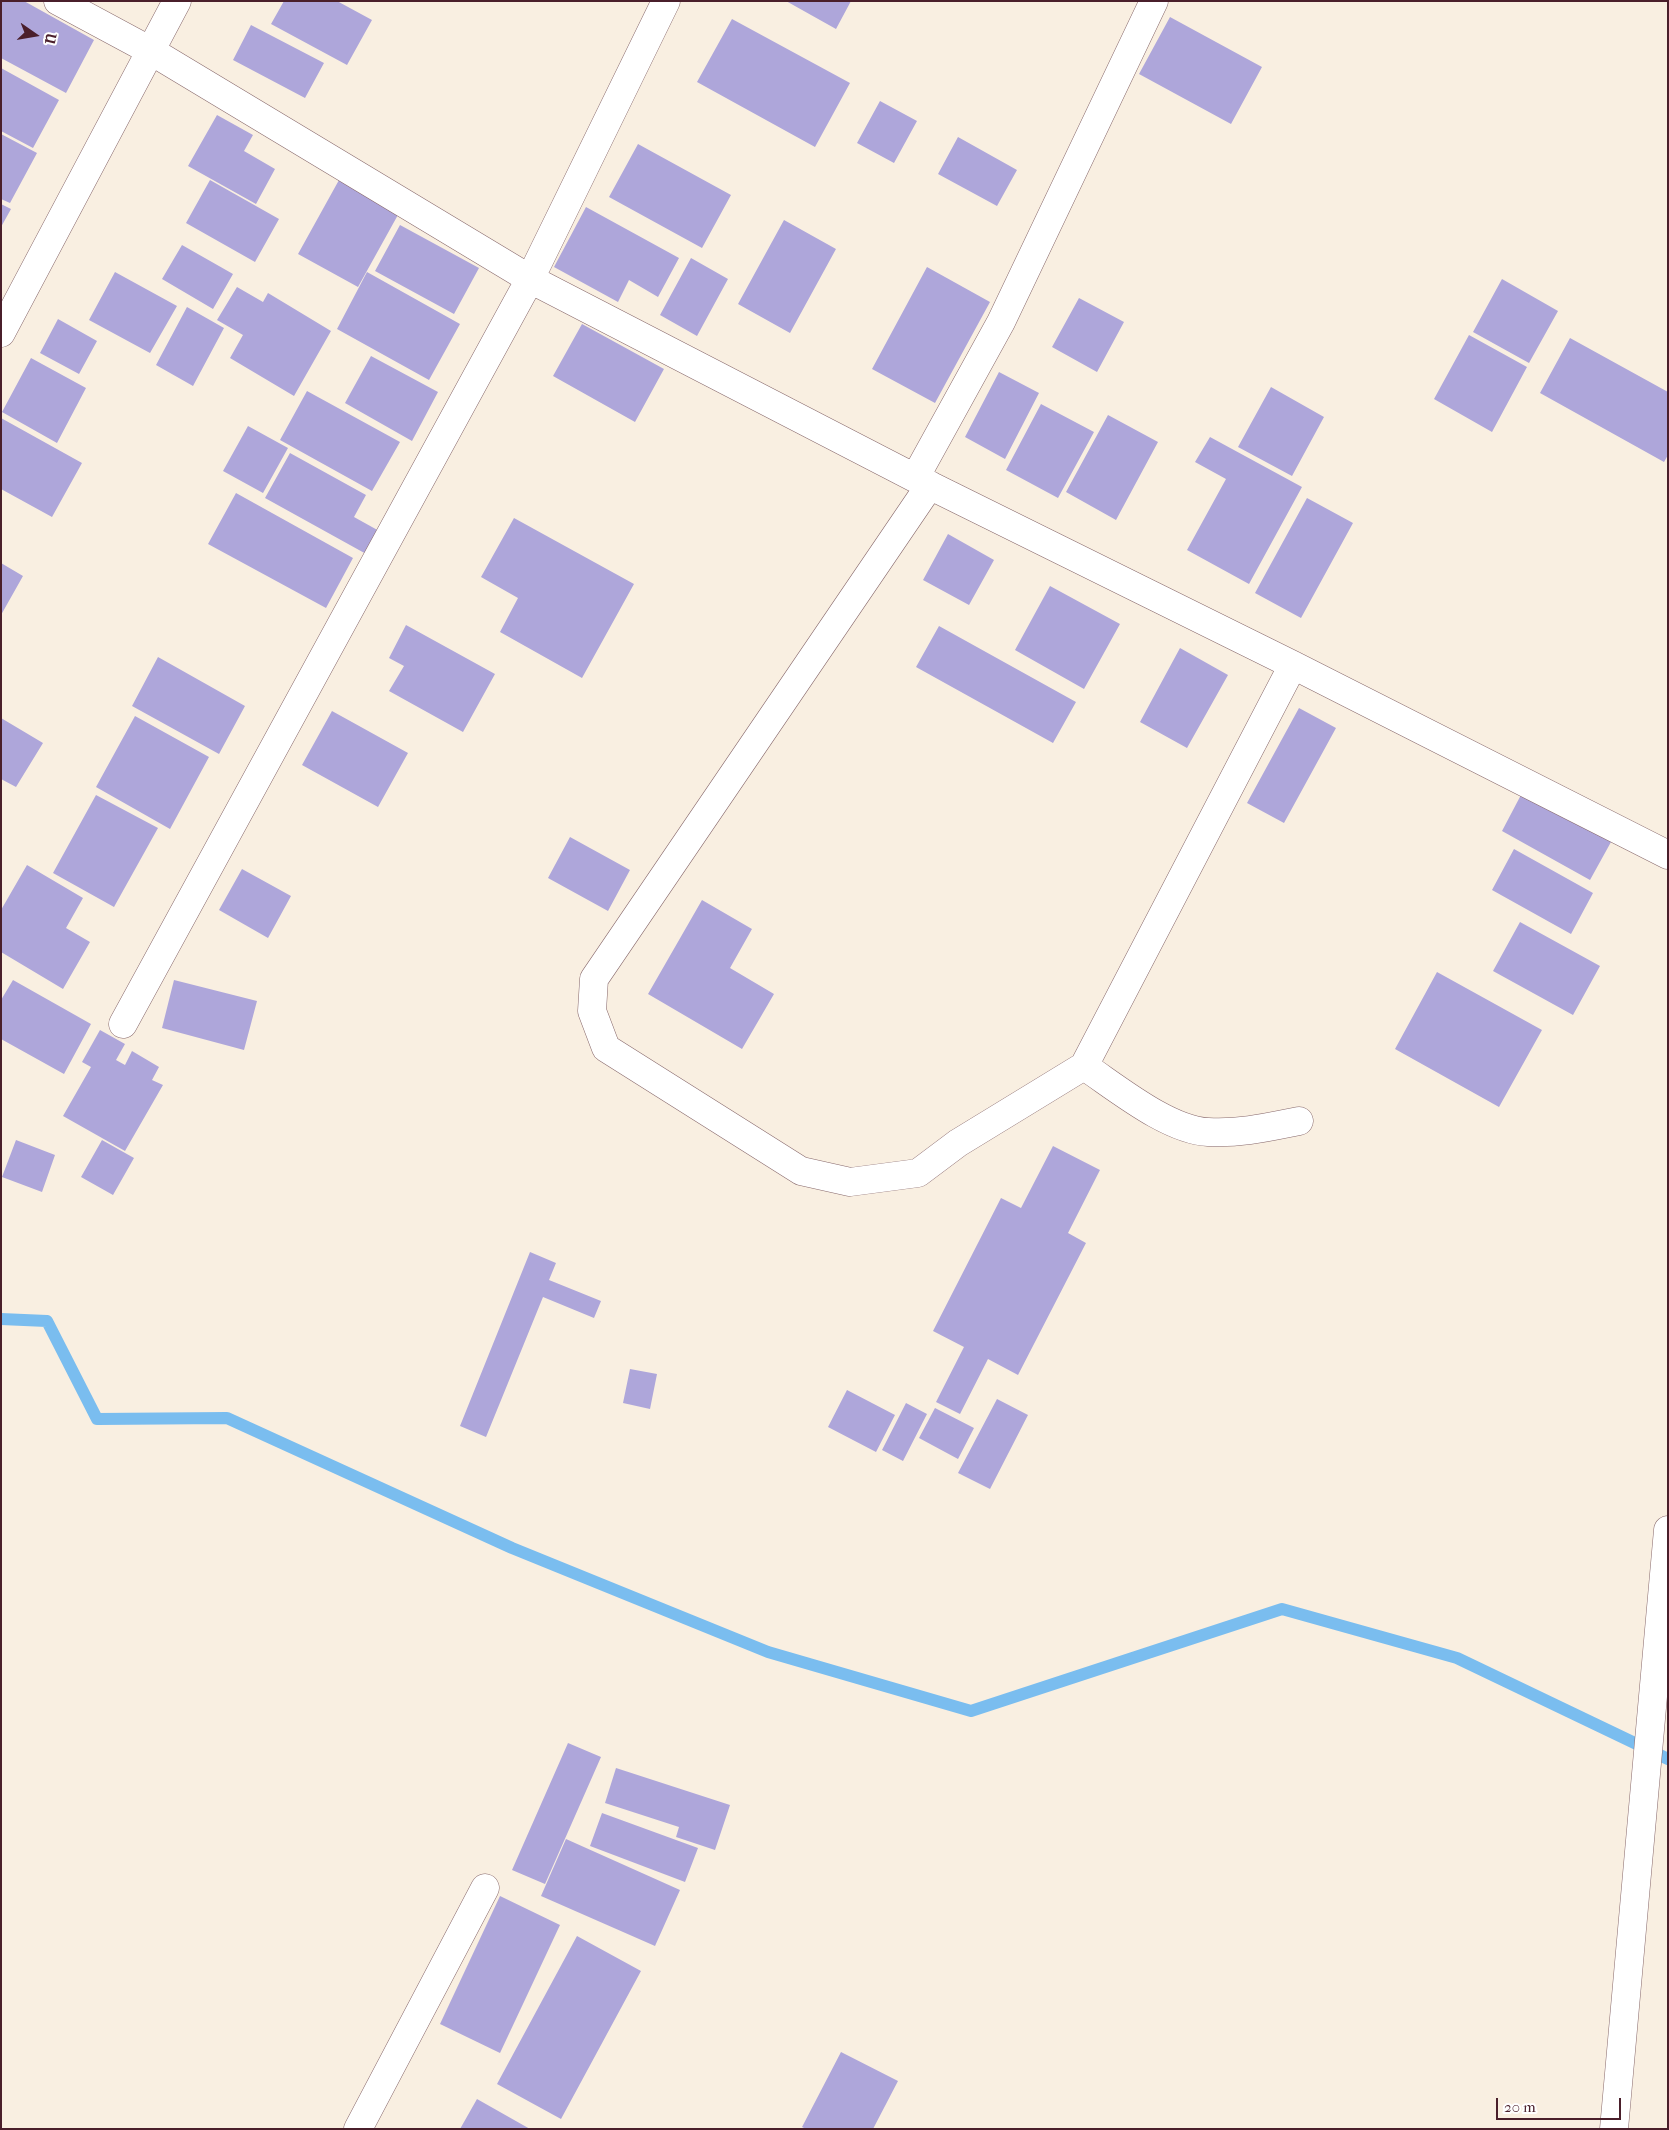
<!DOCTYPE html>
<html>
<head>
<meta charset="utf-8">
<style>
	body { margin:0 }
	#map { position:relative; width:1669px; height:2130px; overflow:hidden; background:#f9efe1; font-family:"IM FELL French Canon",serif }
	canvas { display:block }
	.frame { position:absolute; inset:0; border:2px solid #4a1f2b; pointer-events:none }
	.north { position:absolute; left:10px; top:10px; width:50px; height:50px; -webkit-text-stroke:4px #fff; paint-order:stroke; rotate:103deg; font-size:14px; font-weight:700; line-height:20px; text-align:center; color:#4a1f2b }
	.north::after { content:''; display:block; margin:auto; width:18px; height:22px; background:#4a1f2b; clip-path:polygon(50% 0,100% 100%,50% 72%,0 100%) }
	.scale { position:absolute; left:1496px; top:2098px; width:125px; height:22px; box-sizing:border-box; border:2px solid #4a1f2b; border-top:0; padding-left:6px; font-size:15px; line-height:18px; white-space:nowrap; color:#4a1f2b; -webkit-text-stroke:4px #fff; paint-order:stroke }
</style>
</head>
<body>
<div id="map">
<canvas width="1669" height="2130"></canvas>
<div class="frame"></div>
<div class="north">U</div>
<div class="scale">20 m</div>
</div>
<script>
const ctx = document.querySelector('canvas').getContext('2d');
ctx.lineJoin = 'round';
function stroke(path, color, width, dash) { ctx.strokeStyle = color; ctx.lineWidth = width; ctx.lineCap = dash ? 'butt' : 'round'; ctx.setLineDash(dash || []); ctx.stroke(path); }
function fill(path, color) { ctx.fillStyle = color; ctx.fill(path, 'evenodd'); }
stroke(new Path2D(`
	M1,1319L47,1321L97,1419L227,1418L512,1548L768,1652L971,1711L1282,1609L1457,1658L1668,1759`), '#7abdef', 12);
fill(new Path2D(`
	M1,1H24L94,40L66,93L1,58Z
	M284,1H337L372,20L347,65L271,24Z
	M786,1H851L836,29Z
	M1170,17L1262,67L1231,124L1139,74Z
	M732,19L850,83L815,147L697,82Z
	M251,25L324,63L305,98L233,60Z
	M1,68L59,100L33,148L1,131Z
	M880,101L917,121L894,163L857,143Z
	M217,115L253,135L244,151L275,169L256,204L188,166Z
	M1,134L37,153L10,203L1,199Z
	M958,137L1017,170L997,206L938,174Z
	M638,144L731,195L702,248L609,197Z
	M210,180L279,219L255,262L186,223Z
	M339,180L399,213L358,287L298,254Z
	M1,204L11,209L1,227Z
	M586,207L679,258L658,297L629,280L618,302L554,267Z
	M784,220L836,249L790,333L738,304Z
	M400,225L479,268L454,314L375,271Z
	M182,245L233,274L213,309L162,279Z
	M691,258L728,279L697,336L660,315Z
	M927,267L990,302L935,403L872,369Z
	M115,272L177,306L150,353L89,320Z
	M367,272L460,324L429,380L337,329Z
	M1502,279L1558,311L1529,363L1473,332Z
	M237,287L263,302L268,293L331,331L294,396L230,358L243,335L217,320Z
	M1079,298L1124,322L1097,372L1052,347Z
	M187,307L224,328L193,386L156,365Z
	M58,319L97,341L79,374L40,353Z
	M582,324L664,369L635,422L553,376Z
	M1469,335L1527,367L1492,432L1434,399Z
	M1570,338L1668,392V455L1664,462L1540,393Z
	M371,356L438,392L412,441L345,403Z
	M31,358L86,388L57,443L2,412Z
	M999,372L1039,393L1005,459L965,437Z
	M1271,387L1324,417L1292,476L1238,447Z
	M307,391L400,442L372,491L280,440Z
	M1041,404L1094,432L1058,498L1006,470Z
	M1108,415L1158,442L1116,520L1066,492Z
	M1,418L82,463L52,517L1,489Z
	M248,426L288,448L263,493L223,471Z
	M1210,437L1302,487L1249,584L1187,550L1226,479L1195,462Z
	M290,453L366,495L354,517L381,532L368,555L265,498Z
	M236,493L353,558L326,608L208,544Z
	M1307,498L1353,523L1301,618L1255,593Z
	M514,518L634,584L582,678L500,632L518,598L481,577Z
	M948,534L994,560L969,605L923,580Z
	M1,563L23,576L1,615Z
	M1050,586L1120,624L1084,689L1015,650Z
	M406,625L495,674L463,732L389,691L404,666L389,658Z
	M939,626L1076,702L1053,743L916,667Z
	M1180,648L1228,675L1187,748L1140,722Z
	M158,657L245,706L219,754L132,706Z
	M1299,708L1336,728L1284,823L1247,803Z
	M332,711L408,753L378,807L302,765Z
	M135,716L209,757L170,829L96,787Z
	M1,718L43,743L16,787L1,779Z
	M1522,793L1611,842L1590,880L1502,831Z
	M96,795L158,828L114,907L53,873Z
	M570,837L630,870L608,911L548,878Z
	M1514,849L1593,893L1571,934L1492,890Z
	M27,865L83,898L66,928L90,942L63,989L1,952V910Z
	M242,869L291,896L268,938L219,910Z
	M702,900L752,929L730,968L774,994L742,1049L648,994Z
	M1520,922L1600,966L1573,1015L1493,971Z
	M1437,972L1542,1030L1499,1107L1395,1049Z
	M13,980L91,1024L64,1074L1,1039V1000Z
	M174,980L257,1001L244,1050L162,1028Z
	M100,1030L125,1044L116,1060L125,1065L132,1051L159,1067L152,1080L163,1085L125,1151L63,1116L91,1067L82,1062Z
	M16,1140L55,1155L42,1192L2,1177Z
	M102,1140L134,1158L113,1195L81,1177Z
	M1053,1146L1100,1170L1068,1233L1086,1243L1018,1375L988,1359L960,1414L936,1402L964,1347L933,1331L1001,1198L1021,1208Z
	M530,1252L556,1263L549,1280L601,1301L594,1318L543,1297L486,1437L460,1426Z
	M630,1369L657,1374L650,1409L623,1403Z
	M847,1390L895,1415L876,1452L828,1427Z
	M997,1399L1028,1415L990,1489L958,1473Z
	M906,1403L927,1414L903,1461L882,1450Z
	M935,1408L974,1428L958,1459L919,1438Z
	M568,1743L601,1757L545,1884L512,1870Z
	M616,1768L730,1805L715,1850L676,1837L679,1827L605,1803Z
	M602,1813L698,1848L685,1882L590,1846Z
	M566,1839L680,1890L655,1946L541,1896Z
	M500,1896L560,1925L500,2053L440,2024Z
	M577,1936L641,1971L561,2119L497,2084Z
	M841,2052L898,2081L873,2129H806L802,2127Z
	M477,2099L530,2129H460Z`), '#aea6da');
const street = new Path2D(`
	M58,1L151,51L530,279L123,1024
	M666,1L530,279L915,478L1293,665L1668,855
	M1,333L177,1
	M915,478L1001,322L1154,1
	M930,485L594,979L592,1011L606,1048L801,1171L850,1182L918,1173L958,1143L1084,1066C1117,1088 1168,1130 1208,1132C1239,1134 1269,1127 1299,1121
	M1084,1066L1293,665
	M358,2129L485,1888
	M1614,2129L1668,1530`);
stroke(street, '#87686b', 29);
stroke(street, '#fff', 28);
</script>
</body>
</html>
